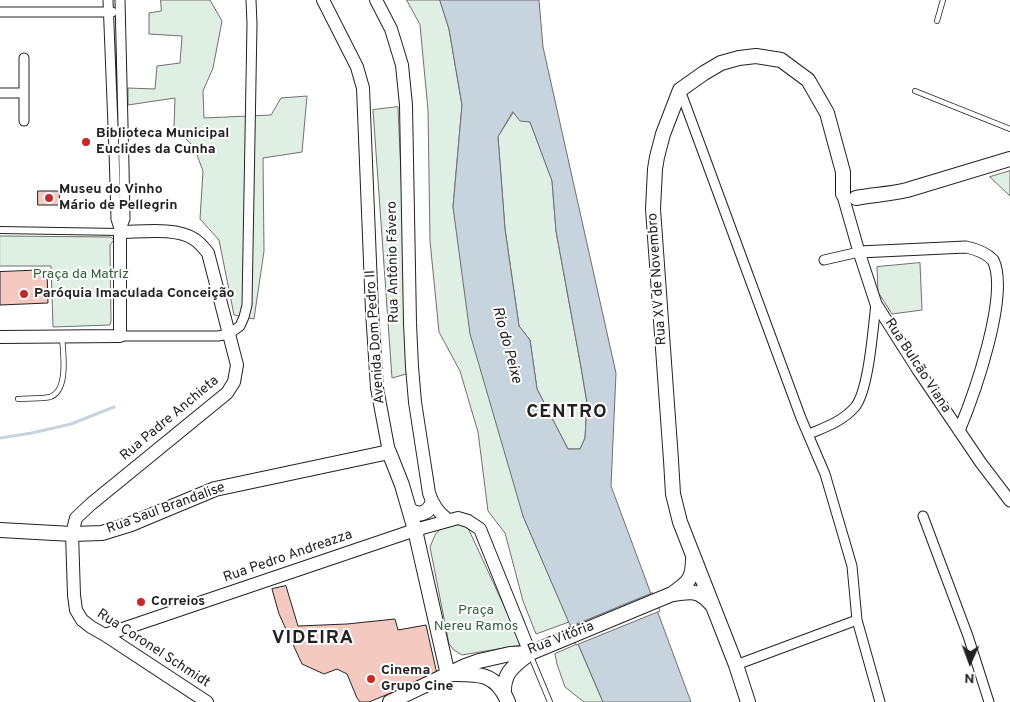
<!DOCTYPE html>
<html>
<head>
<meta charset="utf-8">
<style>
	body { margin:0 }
	#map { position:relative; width:1010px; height:702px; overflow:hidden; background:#fff; font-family:Overpass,sans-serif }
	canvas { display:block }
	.north { position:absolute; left:945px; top:637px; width:50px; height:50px; -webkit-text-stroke:4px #fff; paint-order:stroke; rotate:182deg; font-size:14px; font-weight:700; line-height:20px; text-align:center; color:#222 }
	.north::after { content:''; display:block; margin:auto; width:18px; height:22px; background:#222; clip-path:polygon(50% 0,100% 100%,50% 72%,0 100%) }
</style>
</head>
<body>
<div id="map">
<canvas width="1010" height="702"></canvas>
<div class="north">N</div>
</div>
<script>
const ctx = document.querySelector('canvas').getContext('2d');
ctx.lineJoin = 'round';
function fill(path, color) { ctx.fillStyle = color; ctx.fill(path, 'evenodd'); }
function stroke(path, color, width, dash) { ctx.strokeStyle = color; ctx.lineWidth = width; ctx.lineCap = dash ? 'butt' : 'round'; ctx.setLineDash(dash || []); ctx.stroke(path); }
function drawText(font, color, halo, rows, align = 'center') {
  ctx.font = font + ' Overpass,sans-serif'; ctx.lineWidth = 4; ctx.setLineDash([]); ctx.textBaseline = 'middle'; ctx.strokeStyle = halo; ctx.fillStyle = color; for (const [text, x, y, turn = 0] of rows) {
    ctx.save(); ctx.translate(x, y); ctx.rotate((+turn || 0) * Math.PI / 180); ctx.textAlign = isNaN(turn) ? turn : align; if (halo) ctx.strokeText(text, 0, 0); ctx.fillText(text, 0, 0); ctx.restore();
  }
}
const green = new Path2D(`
	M161,0H210L222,21L213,68L203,91L204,118L271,115L281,98L307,96L302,152L263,158L264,251L254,319L234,315L219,240L200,219L203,171L194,147L174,127L175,98L128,105V88L155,89L157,66L180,63L182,36L149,34V13L161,11Z
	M407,0H440L449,29L462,105L453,207L523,516L569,622L536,634L523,601L505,533L488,511L478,432L460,371L439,332L430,241L428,110L420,25Z
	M398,107L410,373L392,378L373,110Z
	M514,112L530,122L552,180L556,231L581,367L587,403L585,438L580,449H568L537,389L530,340L519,326L505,229L498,137Z
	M1010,171V196L990,177Z
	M0,236L111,237L114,240L110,245L111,321L110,325L53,327L51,266H0Z
	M920,263L922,310L892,314L878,292L877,267Z
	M461,523L469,530L522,645L462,655L454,650L449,644L430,547L435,535L439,530Z
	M578,644L603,702H584L565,687L557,664L555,654Z`);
fill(green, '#e0efe3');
stroke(green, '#6f6f6f', 1);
const water = new Path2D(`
	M440,0H539L543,47L616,373L611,486L691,702H603L523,516L470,334L453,207L462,105L449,29ZM513,112L520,121L530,122L552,181L556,231L581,367L587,403L585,438L580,449H568L537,389L530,340L519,326L505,229L498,137Z`);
fill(water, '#c7d3dd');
stroke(water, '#6f6f6f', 1);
const pier = new Path2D(`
	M653,593L660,611L576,645L568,628Z`);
fill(pier, '#fff');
stroke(pier, '#6f6f6f', 1);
stroke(new Path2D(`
	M0,438L32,433L71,424L114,407`), '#c7d3dd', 3);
const building = new Path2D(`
	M38,191H59L60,205H38Z
	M47,270L48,303L0,305V272Z
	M286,586L298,626L347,624L395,619L398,630L426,625L437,674L369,702H360L357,698L347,674L337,669L324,674L302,664L279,614L272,589Z`);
fill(building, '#f3c9c0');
stroke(building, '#222', 1);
const service = new Path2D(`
	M937,21L943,0
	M915,91L1010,129
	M18,399C27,398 42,399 50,397C69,391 63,352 62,337
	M530,654L550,702`);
const pedestrian = new Path2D(`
	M0,230L120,232`);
const minor = new Path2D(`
	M108,0L114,151L116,219L120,232
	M120,0L124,166L125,219L120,232
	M0,12H112
	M680,90L801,418L825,474L852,566L857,620L880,702
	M0,93H24
	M24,121V58
	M824,260L859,252
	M120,336H218L229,334L240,326L244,317L247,305L252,24L251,0
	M809,434C826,427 843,421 855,407C869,390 873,327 876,304
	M923,516L968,636L989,702
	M736,665L857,620`);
const tertiary = new Path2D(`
	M843,196L859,252L876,304L918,370L981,463L1010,501
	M859,252L966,247C976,249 985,252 993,260C1010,294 974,395 959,431`);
const secondary = new Path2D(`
	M323,0L357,67L363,88L372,311L377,388L389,452
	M376,0L391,29L402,65L406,105L410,323L412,367L415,402L429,493C433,505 438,512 448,520
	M0,337L120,336V232C141,232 176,227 194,239C199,242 204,248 208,253L237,365L234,382L227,393L91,504L76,518L72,534L74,595L76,610L82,620L91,627L105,635L207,702
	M105,635L415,530L458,518L468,521L480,529L530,653`);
const primary = new Path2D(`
	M856,198C873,195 890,194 907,190L1010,159
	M409,509C418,517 427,514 432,504
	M0,530L72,534L102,533L131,524L215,489L389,452L402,485L415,530L448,675
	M673,594C692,591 699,590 712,605
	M452,674C480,674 496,673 508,702
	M504,693C503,672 515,665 530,653
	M390,702L465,666L479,661L510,654L530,653L672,594C689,582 693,579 693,558
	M748,702L736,665L680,522L673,494L671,460L653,209L655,169L657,157L663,134L680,90L704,73L721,63L739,58L756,56L781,60L808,80L827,113L843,172V194`);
stroke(service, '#222', 6);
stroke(pedestrian, '#222', 8);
stroke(minor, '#222', 11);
stroke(tertiary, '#222', 13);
stroke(secondary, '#222', 14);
stroke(primary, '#222', 16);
stroke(service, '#fff', 4.5);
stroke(pedestrian, '#fff', 6);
stroke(minor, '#fff', 9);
stroke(tertiary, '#fff', 11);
stroke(secondary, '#fff', 12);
stroke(primary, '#fff', 14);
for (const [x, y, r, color] of [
	[86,142,5,"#c62828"],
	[49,198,5,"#c62828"],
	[24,294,5,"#c62828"],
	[141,602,5,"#c62828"],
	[371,679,5,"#c62828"]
]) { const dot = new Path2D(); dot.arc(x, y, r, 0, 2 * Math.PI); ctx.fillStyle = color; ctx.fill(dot); stroke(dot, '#fff', 2); }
drawText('bold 14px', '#222', '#fff', [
	["Biblioteca Municipal",96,134],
	["Euclides da Cunha",96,150],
	["Museu do Vinho",59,190],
	["Mário de Pellegrin",59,206],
	["Paróquia Imaculada Conceição",34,294],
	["Correios",151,602],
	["Cinema",381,671],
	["Grupo Cine",381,687]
], 'left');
drawText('14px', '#222', '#fff', [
	["Rua Antônio Fávero",394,262,-91],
	["Rua XV de Novembro",658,279,-94],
	["Avenida Dom Pedro II",376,337,-94],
	["Rua Bulcão Viana",917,366,57],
	["Rua Padre Anchieta",170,419,-40],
	["Rua Saul Brandalise",166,509,-20],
	["Rua Pedro Andreazza",288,557,-19],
	["Rua Vitória",561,639,-21],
	["Rua Coronel Schmidt",153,649,33]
]);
drawText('14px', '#2f5e38', '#fff', [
	["Praça da Matriz",81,275],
	["Praça",476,611],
	["Nereu Ramos",476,627]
]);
drawText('italic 15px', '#222', '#fff', [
	["Rio do Peixe",506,345,75]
]);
ctx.letterSpacing = '1px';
drawText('bold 19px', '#222', '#fff', [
	["CENTRO",567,413],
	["VIDEIRA",313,639]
]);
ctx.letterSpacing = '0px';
</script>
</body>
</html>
